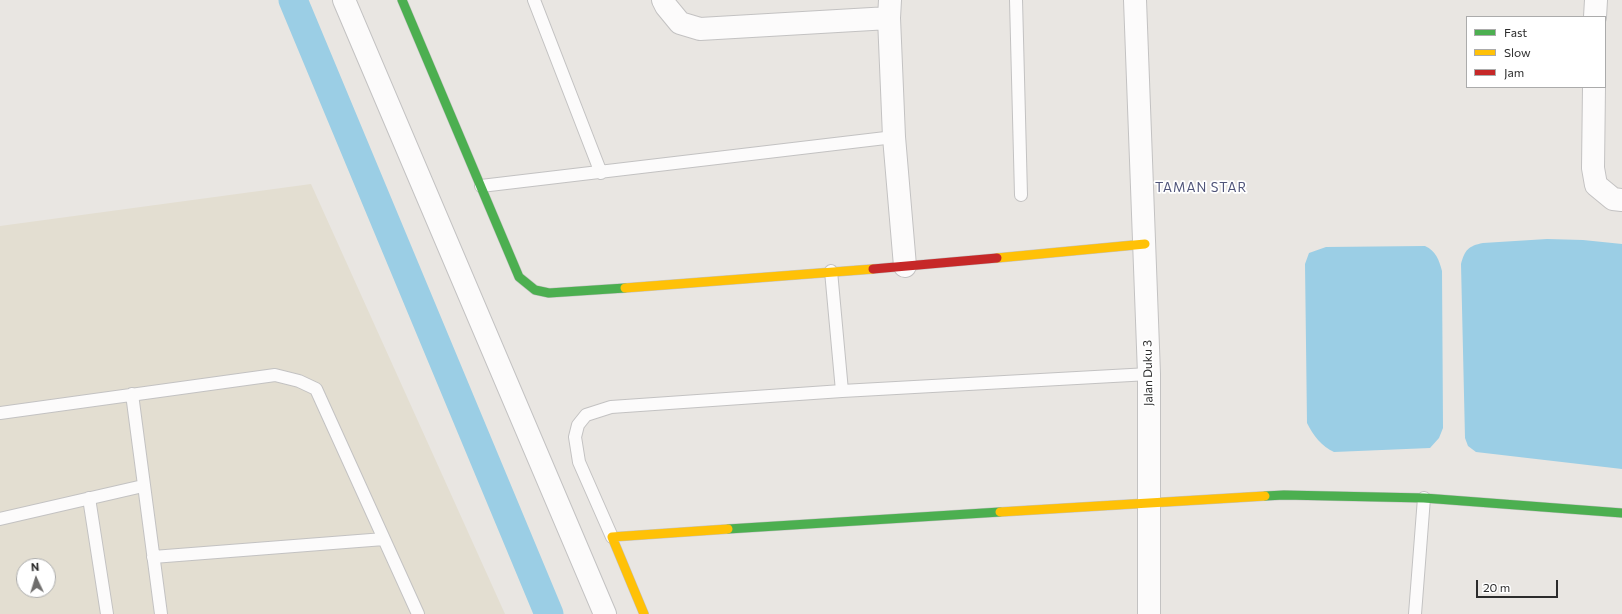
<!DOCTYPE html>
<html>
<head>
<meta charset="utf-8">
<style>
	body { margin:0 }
	#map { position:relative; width:1622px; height:614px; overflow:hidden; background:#e9e6e2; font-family:Commissioner,sans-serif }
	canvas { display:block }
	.legend { position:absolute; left:1466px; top:16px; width:140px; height:72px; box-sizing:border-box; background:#fff; border:1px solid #ababab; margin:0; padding:5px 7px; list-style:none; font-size:12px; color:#2c2c2c }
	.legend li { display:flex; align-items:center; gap:8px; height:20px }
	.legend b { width:20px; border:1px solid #ababab }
	.north { position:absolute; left:16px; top:558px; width:40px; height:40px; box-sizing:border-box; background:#fff; border:1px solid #ababab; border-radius:50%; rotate:356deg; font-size:11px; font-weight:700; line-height:16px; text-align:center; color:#2c2c2c }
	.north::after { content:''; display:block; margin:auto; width:14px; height:18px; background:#6e6d6c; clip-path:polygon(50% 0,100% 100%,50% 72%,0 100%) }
	.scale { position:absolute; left:1476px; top:580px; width:82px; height:18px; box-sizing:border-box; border:2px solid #2c2c2c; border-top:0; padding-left:5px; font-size:12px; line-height:14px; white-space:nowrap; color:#2c2c2c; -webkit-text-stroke:3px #fff; paint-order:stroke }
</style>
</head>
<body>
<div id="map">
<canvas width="1622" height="614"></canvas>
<ul class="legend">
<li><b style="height:5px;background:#4caf50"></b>Fast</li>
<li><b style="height:5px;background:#ffc107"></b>Slow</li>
<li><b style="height:5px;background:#c62828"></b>Jam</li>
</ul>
<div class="north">N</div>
<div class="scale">20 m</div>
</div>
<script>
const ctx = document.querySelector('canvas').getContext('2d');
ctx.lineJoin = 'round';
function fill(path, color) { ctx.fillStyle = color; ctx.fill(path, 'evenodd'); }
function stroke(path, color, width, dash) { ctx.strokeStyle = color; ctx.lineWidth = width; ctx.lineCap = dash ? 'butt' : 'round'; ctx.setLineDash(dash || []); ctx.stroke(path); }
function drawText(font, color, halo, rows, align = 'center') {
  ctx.font = font + ' Commissioner,sans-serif'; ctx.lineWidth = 3.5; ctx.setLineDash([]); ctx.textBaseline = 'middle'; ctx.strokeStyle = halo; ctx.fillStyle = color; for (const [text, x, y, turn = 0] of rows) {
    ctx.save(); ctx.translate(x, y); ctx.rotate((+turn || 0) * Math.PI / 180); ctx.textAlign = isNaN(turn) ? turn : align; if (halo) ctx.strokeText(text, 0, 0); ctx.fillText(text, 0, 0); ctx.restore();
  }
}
fill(new Path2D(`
	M311,184L505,614H0V226ZM24,566H48V590H24Z`), '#e3ded1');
fill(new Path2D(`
	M1547,239L1583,240L1622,244V469L1476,452L1468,446L1465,438L1461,264C1465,250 1468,246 1483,243Z
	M1425,246C1436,251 1439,260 1442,271L1443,428L1439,438L1430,448L1334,452C1322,447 1313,435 1307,423L1305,264L1309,253L1326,247Z`), '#9bcee5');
stroke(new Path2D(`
	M293,0L549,614`), '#9bcee5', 29);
const lane = new Path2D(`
	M534,0L601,173
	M1016,0L1021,195
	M481,186L894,137
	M831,271L842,391
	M132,394L161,614
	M0,413L275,375L299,381L316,389L418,614
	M89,498L107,614
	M0,519L143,486
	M612,537L579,462L575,437L578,425L586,415L611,407L842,391L1149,374
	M153,557L384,539
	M1415,614L1424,498`);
const street = new Path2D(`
	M344,0L605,614
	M663,0L666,6L680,23L700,29L889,18
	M890,0L889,18L894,137L905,266
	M1135,0L1149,374V614
	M1595,17L1596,0
	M1594,87L1593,168L1596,185L1613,199L1622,200`);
const fast = new Path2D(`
	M402,0L519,277L535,290L549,293L625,288
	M1265,496L1284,495L1424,498L1622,513
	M728,529L1000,512`);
const slow = new Path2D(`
	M997,258L1145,244
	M625,288L873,269
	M1000,512L1265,496
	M644,614L612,537L728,529`);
const jam = new Path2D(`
	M873,269L997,258`);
stroke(lane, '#c3c2c2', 14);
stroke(street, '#c3c2c2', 24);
stroke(fast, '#c3c2c2', 10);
stroke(slow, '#c3c2c2', 10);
stroke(jam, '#c3c2c2', 10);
stroke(lane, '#fcfbfb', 12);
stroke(street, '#fcfbfb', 22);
stroke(fast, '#4caf50', 9);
stroke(slow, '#ffc107', 9);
stroke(jam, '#c62828', 9);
drawText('12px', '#2c2c2c', '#fff', [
	["Jalan Duku 3",1148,373,-91]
]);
ctx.letterSpacing = '1px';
drawText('13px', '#4f5479', '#fff', [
	["TAMAN STAR",1201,188]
]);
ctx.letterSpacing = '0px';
</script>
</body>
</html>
